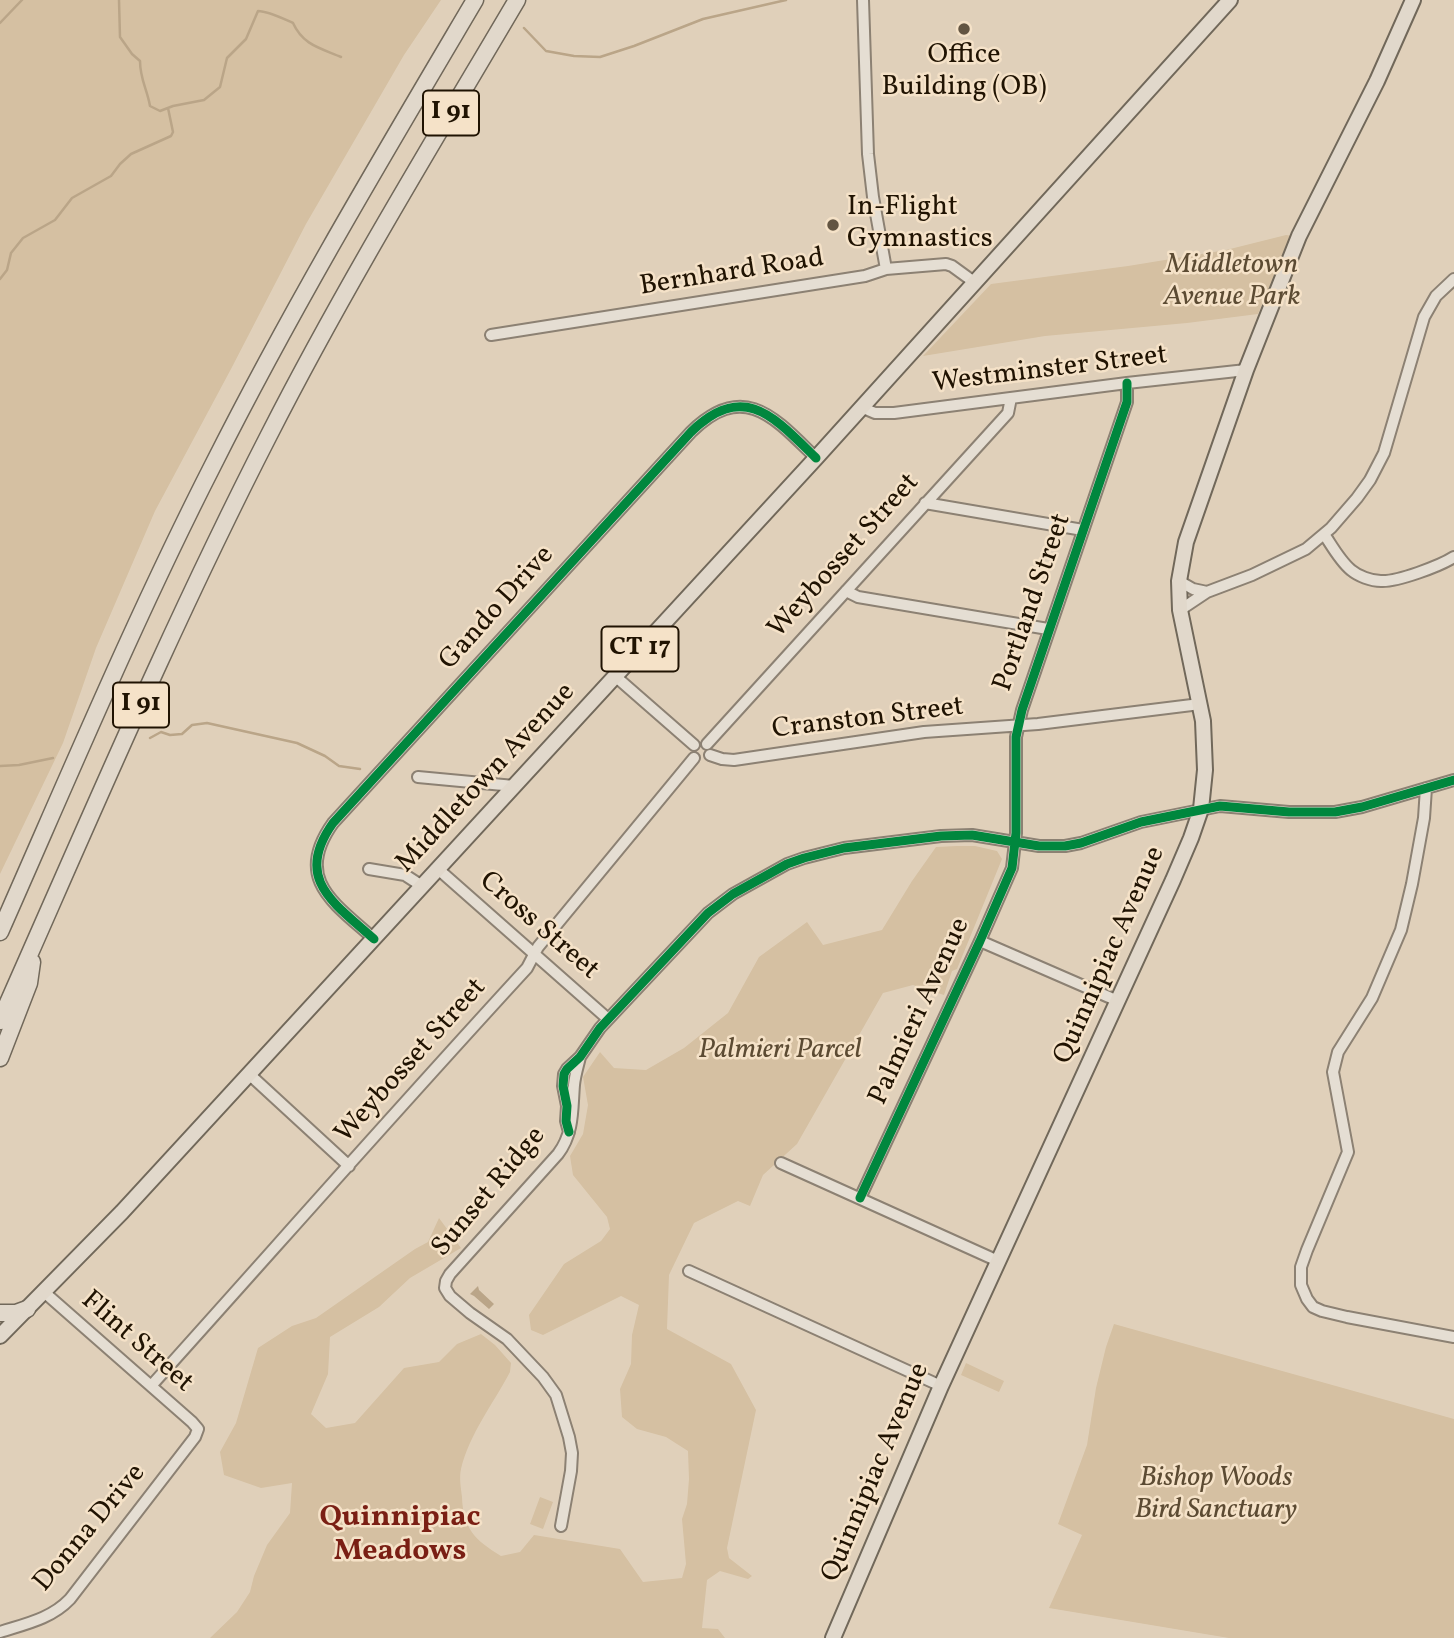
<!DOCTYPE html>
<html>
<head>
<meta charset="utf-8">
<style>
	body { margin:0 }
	canvas { display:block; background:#e0d0ba }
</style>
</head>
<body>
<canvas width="1454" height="1638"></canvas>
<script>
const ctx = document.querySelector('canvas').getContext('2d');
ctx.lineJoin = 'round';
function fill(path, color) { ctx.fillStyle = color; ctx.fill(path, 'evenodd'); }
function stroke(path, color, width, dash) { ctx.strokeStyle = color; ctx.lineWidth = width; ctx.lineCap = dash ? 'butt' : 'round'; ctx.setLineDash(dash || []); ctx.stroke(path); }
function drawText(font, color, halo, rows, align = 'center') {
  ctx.font = font + ' Vollkorn,serif'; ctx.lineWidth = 5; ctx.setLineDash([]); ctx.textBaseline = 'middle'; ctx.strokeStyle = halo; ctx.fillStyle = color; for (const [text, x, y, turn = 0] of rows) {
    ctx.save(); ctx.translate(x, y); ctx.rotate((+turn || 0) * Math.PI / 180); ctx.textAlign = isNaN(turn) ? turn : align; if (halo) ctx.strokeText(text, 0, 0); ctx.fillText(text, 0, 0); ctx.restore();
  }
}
fill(new Path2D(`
	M0,0H441L404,55L306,224L231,369L155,511L96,648L63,743L0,874Z
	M1286,235L1292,236L1258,314L1187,323L1045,336L923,356L991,284L1128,266L1226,250Z
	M957,846H975L997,851L1002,859L957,969L952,971L944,995L913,985L883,993L797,1144L763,1175L750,1206L738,1201L694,1223L669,1275L667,1329L731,1364L756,1410L727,1548L729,1558L752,1576L748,1579L720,1571L707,1580L702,1628L718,1629L725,1638H210L237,1612L250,1592L254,1576L267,1545L290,1513L292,1483L261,1488L224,1475L220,1452L236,1423L258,1348L292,1326L316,1318L415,1249L428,1242L439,1218L461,1248L410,1278L379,1307L330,1337L328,1374L311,1414L326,1428L355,1423L404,1368L439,1362L457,1344L481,1334L495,1345L511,1363L510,1372C493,1404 469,1435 461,1469C459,1478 461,1488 462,1497C463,1529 475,1540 501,1556L520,1552L534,1535L620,1549L643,1582L682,1578L686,1564L682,1519L687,1504L689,1479L688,1451L666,1437L637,1429L622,1417L620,1389L631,1364L632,1335L639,1305L621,1296L543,1335L531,1330L529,1315L564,1264L601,1241L610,1229L607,1217L573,1175L570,1156L583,1134L588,1105L583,1077L600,1052L614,1068L646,1070L684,1048L728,1013L759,957L807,922L823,945L882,930L912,881L936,847Z
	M1114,1324L1454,1419V1638H1229L1049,1608L1082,1535L1058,1524L1087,1445L1096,1388L1106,1347Z
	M966,1363L1004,1381L999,1392L961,1375Z
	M540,1497L553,1502L543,1529L530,1524Z`), '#d5c0a2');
fill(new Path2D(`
	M478,1286L479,1290L494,1304L489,1309L474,1296L470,1294Z`), '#baa588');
stroke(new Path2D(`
	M119,0L120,37L132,54L140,61C140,79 147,89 150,106L160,111L173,106L204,100L220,87L227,58L246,39L258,11C268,11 284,19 293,23C303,45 320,48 341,57
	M0,23L22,0
	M524,28L546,51L574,56L600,57L634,46L703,19L786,0
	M0,279L7,270L11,253L23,238L55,220L72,198L111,176L120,164L131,154L171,136L173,132L168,108
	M150,738L161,732L170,735L182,734L192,725L207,723L297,743L325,756L339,766L360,769
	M0,766L19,765L53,758`), '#baa588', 2.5);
const minor = new Path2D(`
	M863,0L868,154L873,197L886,269
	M491,335L865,276L886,269L946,264L952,266L974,282
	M861,407L875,413H894L1127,383L1246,370
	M925,503L1083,530
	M1324,534C1332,546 1340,561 1351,570C1358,576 1371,581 1381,581C1397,582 1440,566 1454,557
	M1179,581L1193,589L1207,592
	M846,591L858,597L1048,629
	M1180,610L1207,592L1252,575L1306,549L1331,528L1357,498L1370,480L1384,453L1424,317L1436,296L1454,279
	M615,676L694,745
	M707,744L1008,413L1011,398
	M710,755L722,759L734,760L924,732L1038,724L1200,704
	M418,777L514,786
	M1426,788L1424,818L1412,884L1401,930L1372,998L1338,1052L1333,1072L1348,1152L1307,1250L1301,1267V1285L1307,1299L1313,1307L1322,1311L1347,1317L1454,1337
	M369,869L405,875L422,886
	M438,869L608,1019
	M374,939C334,903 293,879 333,823L691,432C744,380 775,418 816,458
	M980,941L1118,1001
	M249,1074L349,1166
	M569,1132L566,1121L567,1106L563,1086L564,1074L567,1069L580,1057L600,1028L708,913L733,894L787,864L804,858L844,848L941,836L972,835L1039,846H1065L1081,843L1141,822L1220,806L1289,812H1335L1362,807L1454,780
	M781,1163L998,1261
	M860,1198L980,941L1012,868L1016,833V737L1022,710L1127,402V383
	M689,1271L941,1386
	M151,1386C276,1247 400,1106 527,968L538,947L694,758
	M561,1526L571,1471L572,1453L569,1437L556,1395L543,1377L507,1339L470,1313L450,1296L445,1288L446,1281L450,1274L558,1154C574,1133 572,1109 574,1085C575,1075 578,1066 580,1057
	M0,1632C25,1624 51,1619 70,1599L195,1437L198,1429L192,1422L44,1292`);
const major = new Path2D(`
	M0,1336L122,1212L446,860L816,458L1230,0
	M833,1638L941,1386L1173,880L1191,838L1201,809L1205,770L1203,721L1180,610L1179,581L1186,542L1246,370L1299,236L1377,81L1413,0`);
const highway = new Path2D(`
	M0,932C69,776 135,618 213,465C293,306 384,154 475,0
	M0,1021C87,825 171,626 269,435C345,286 432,144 517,0
	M0,1058L29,983L32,962
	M0,1313H16L27,1309`);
stroke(minor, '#8c8173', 14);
stroke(major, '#71685a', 18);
stroke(highway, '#71685a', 19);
stroke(minor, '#e5ded3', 10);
stroke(major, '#e1d8cb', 14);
stroke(highway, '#e1d8cb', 16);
stroke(new Path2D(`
	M374,939C334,903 293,879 333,823L691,432C744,380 775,418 816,458
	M569,1132L566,1121L567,1106L563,1086L564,1074L567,1069L580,1057L600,1028L708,913L733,894L787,864L804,858L844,848L941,836L972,835L1039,846H1065L1081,843L1141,822L1220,806L1289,812H1335L1362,807L1454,780
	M860,1198L980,941L1012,868L1016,833V737L1022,710L1127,402V383`), '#00873e', 9);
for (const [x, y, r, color] of [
	[964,29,7,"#635542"],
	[833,225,7,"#635542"]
]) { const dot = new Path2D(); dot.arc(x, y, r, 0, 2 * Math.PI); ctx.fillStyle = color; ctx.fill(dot); stroke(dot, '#f5e2c8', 2.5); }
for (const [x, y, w] of [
	[451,113,56],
	[640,649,77],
	[141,705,56]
]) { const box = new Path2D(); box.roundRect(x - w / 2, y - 22.5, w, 45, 5); ctx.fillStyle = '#f5e2c8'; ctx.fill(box); stroke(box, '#201302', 2); }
drawText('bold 26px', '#201302', null, [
	["I 91",451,113],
	["CT 17",640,649],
	["I 91",141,705]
]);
drawText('28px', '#201302', '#f5e2c8', [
	["Office",964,57],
	["Building (OB)",964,89],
	["In-Flight",847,209,"left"],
	["Gymnastics",847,241,"left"]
]);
drawText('italic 28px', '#5c4b33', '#f5e2c8', [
	["Middletown",1232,267],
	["Avenue Park",1232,299],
	["Palmieri Parcel",780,1052],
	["Bishop Woods",1216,1480],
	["Bird Sanctuary",1216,1512]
]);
drawText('28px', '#201302', '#f5e2c8', [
	["Bernhard Road",732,274,-9],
	["Westminster Street",1050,371,-7],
	["Weybosset Street",845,557,-48],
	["Portland Street",1034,603,-71],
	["Gando Drive",498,609,-48],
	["Cranston Street",868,720,-7],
	["Middletown Avenue",487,779,-47],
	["Cross Street",538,927,41],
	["Quinnipiac Avenue",1111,956,-66],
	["Palmieri Avenue",921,1012,-65],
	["Weybosset Street",412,1062,-48],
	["Sunset Ridge",490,1193,-50],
	["Flint Street",136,1343,41],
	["Quinnipiac Avenue",877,1473,-67],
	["Donna Drive",91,1529,-50]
]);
drawText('bold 30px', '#7a1f14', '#f5e2c8', [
	["Quinnipiac",400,1519],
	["Meadows",400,1553]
]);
</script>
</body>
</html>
